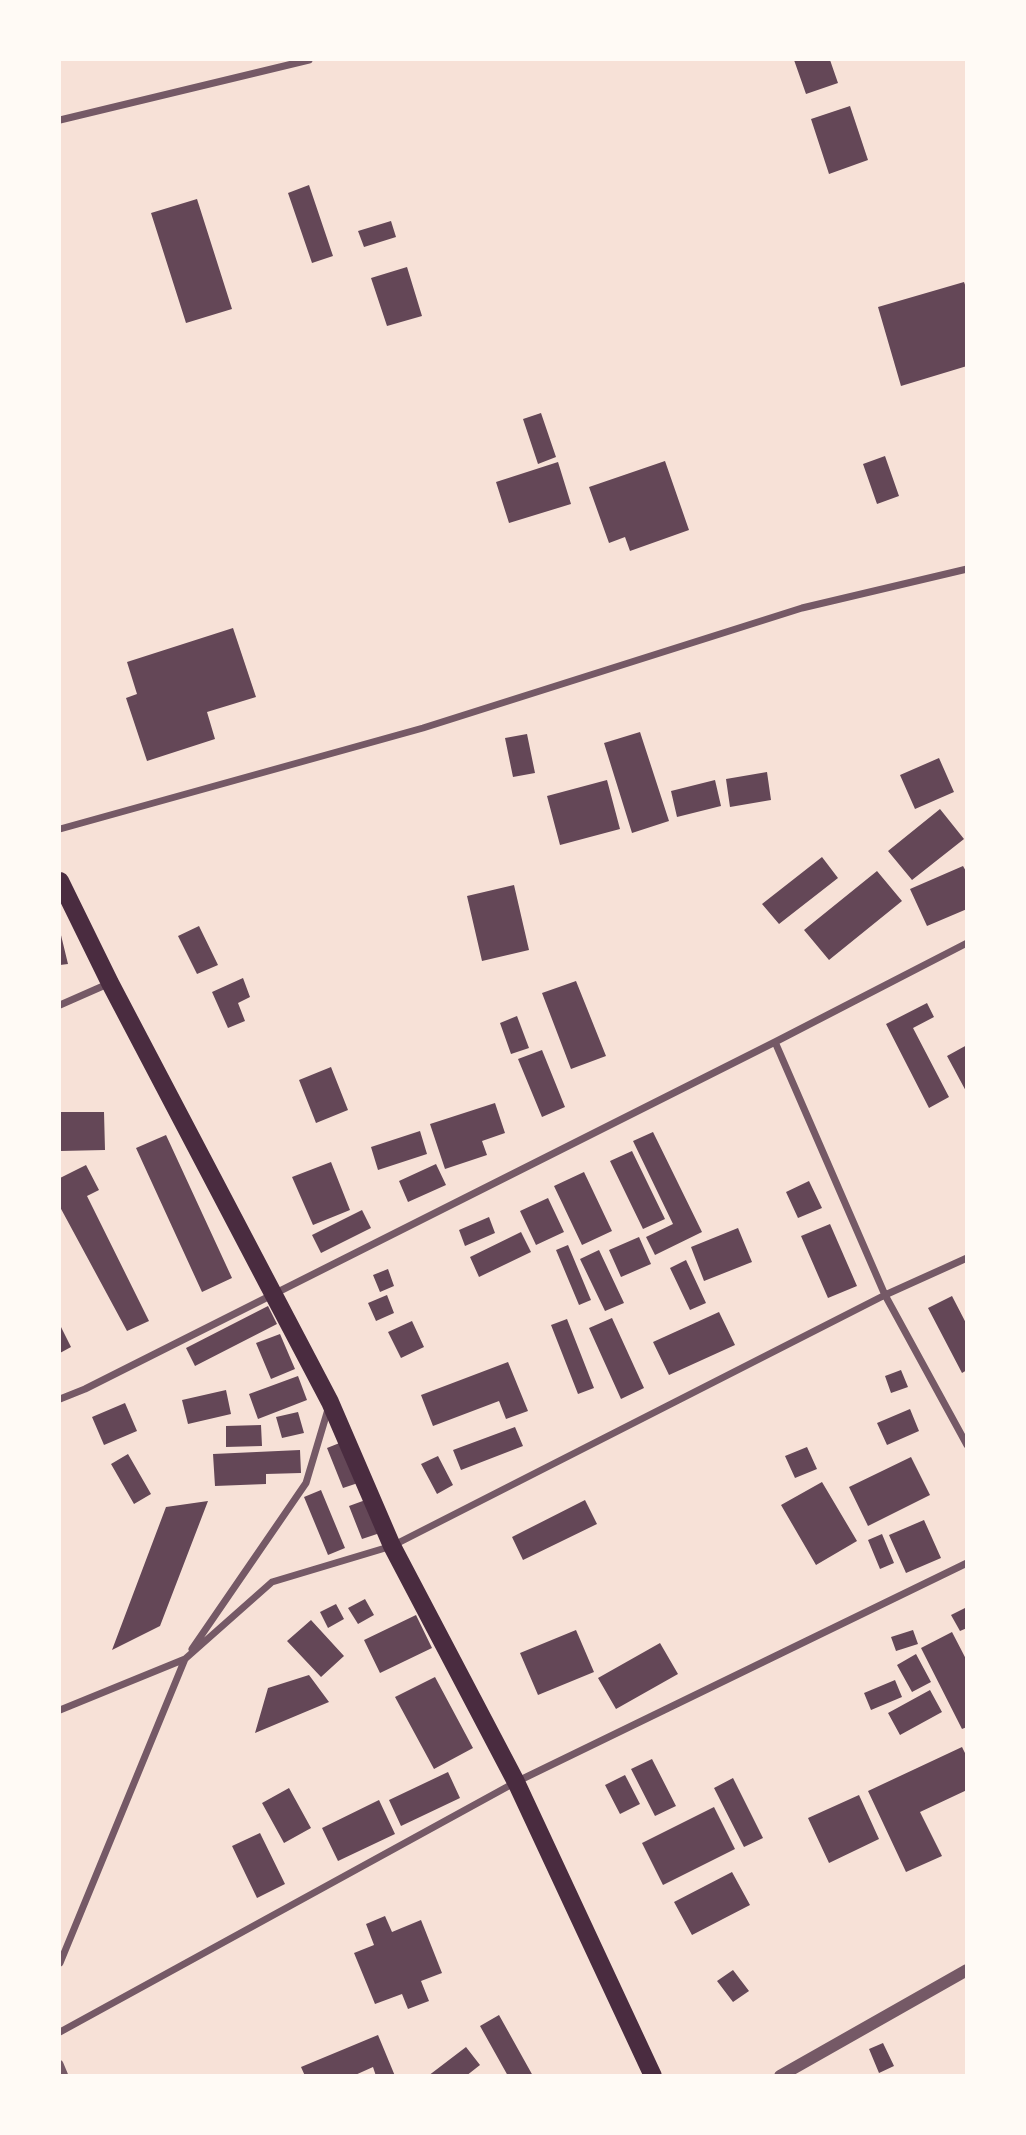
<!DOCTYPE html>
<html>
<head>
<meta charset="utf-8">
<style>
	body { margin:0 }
	#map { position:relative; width:1026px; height:2135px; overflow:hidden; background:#f7e1d7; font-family:"DejaVu Sans",sans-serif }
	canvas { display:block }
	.frame { position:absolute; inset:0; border:61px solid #fffaf5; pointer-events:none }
</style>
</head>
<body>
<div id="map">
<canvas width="1026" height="2135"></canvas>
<div class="frame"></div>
</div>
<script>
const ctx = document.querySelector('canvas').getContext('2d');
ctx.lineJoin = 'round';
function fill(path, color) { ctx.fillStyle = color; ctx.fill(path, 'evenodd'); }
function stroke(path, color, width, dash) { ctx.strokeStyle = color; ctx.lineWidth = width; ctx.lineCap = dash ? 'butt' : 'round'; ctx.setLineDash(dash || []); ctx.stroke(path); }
fill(new Path2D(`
	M794,60H830L838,83L806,94Z
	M850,106L868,160L829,174L811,119Z
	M309,185L333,256L312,263L288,193Z
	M197,199L232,309L186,323L151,213Z
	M391,221L396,237L364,247L358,231Z
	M407,267L422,316L387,326L371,278Z
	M964,282L967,290V366L901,386L878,307Z
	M541,413L556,457L538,464L523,419Z
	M885,456L899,496L877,504L863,464Z
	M665,461L689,530L630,551L625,537L609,543L589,487Z
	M558,462L571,504L509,523L496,482Z
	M233,628L256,697L207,712L215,739L147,761L126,698L137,694L127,662Z
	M640,732L669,821L632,833L604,743Z
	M527,734L535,773L513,777L505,738Z
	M939,758L954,792L915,809L900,775Z
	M767,772L771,800L730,807L726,779Z
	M607,780L620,829L560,845L547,796Z
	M715,780L721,806L677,817L671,791Z
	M940,809L964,839L912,880L888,851Z
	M822,857L838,878L779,924L762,904Z
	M963,866L967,873V909L927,926L910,889Z
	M877,871L902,901L829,960L804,930Z
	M514,885L529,950L482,961L467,896Z
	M199,926L218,965L197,974L178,936Z
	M60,931L68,964L60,965Z
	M243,978L250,997L238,1003L245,1021L228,1028L212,992Z
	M576,981L606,1056L571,1069L542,993Z
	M927,1003L934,1017L913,1028L949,1097L929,1108L886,1024Z
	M517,1016L529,1048L511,1054L500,1023Z
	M967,1045V1093L947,1056Z
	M542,1050L565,1107L542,1117L518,1059Z
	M331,1067L348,1110L316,1123L299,1080Z
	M495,1103L505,1133L482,1141L487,1155L445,1169L430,1124Z
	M60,1112H104L105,1150L60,1151Z
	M420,1131L427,1154L378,1170L371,1147Z
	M653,1132L702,1232L655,1255L646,1237L673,1224L633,1141Z
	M166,1135L232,1278L202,1292L136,1148Z
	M632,1151L665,1219L643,1229L610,1161Z
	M331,1162L350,1210L313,1225L292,1177Z
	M436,1164L446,1185L408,1202L399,1181Z
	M86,1165L99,1190L87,1196L149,1321L127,1331L60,1207V1178Z
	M584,1172L612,1231L582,1245L554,1186Z
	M809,1181L822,1208L798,1218L786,1192Z
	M548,1198L564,1232L536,1245L520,1211Z
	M362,1210L371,1228L321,1253L312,1235Z
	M489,1217L495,1233L465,1246L459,1230Z
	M830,1224L857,1286L828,1298L801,1236Z
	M738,1228L752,1262L704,1281L691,1247Z
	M521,1232L531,1252L479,1277L470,1257Z
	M639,1237L651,1264L621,1277L609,1250Z
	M568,1245L591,1300L579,1305L556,1250Z
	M599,1250L624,1303L605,1311L580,1259Z
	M686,1260L706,1303L690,1310L670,1268Z
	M388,1269L394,1286L380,1292L373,1275Z
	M387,1295L394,1313L376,1321L368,1303Z
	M952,1296L967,1325V1370L962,1373L928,1308Z
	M268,1306L277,1324L195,1366L186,1348Z
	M719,1312L735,1345L669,1375L653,1342Z
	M612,1318L644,1388L621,1399L589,1328Z
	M567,1319L594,1388L578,1394L551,1325Z
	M412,1321L424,1347L401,1358L388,1332Z
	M60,1325L71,1347L60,1353Z
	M280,1334L295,1369L271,1379L256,1343Z
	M508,1362L528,1411L506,1419L499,1401L433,1426L421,1395Z
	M901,1370L908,1387L891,1393L885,1376Z
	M298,1376L307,1400L258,1419L249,1394Z
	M226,1390L231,1414L188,1424L182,1400Z
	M125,1403L137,1431L104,1445L92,1417Z
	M910,1409L919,1431L887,1445L877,1423Z
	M298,1412L304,1433L282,1438L276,1417Z
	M261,1425L262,1446L226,1447V1426Z
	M515,1427L523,1446L461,1470L453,1450Z
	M342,1442L358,1483L343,1488L327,1448Z
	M807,1447L817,1469L795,1478L785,1456Z
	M300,1450L301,1473L266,1474V1484L215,1486L213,1454Z
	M128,1454L151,1494L134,1504L111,1464Z
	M438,1456L453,1485L437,1494L421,1464Z
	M911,1457L930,1495L868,1526L849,1487Z
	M822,1482L857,1541L816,1565L781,1505Z
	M321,1490L345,1548L328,1555L304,1497Z
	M371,1498L383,1532L362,1539L349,1506Z
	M585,1500L597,1524L523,1560L512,1537Z
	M208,1501L160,1626L112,1650L166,1507Z
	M924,1520L941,1558L906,1573L889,1535Z
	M882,1534L894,1563L880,1569L868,1540Z
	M365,1599L374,1615L358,1624L348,1608Z
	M336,1604L344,1619L328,1628L320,1612Z
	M967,1607V1628L960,1631L951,1615Z
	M416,1615L432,1648L380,1673L364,1640Z
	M311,1620L344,1656L321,1677L287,1641Z
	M576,1630L594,1672L538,1695L520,1653Z
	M913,1630L918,1644L896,1651L891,1637Z
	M952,1632L967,1661V1727L962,1729L921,1648Z
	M660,1643L678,1674L616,1709L598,1678Z
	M916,1654L931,1682L912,1692L897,1665Z
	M309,1675L329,1702L255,1733L268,1688Z
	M435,1677L473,1748L434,1769L395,1697Z
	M895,1680L902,1697L871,1710L864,1693Z
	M930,1690L942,1712L900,1735L888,1713Z
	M962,1747L967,1757V1790L920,1812L942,1856L906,1872L868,1791Z
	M652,1759L676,1806L655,1816L631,1769Z
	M448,1772L460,1798L401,1826L389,1800Z
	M625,1775L640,1804L620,1814L605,1785Z
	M733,1778L763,1838L744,1847L714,1788Z
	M289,1788L311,1828L284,1843L262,1803Z
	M859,1795L879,1839L829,1863L808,1818Z
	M379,1800L395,1834L338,1861L322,1828Z
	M714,1807L735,1849L663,1885L642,1843Z
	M260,1833L285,1884L257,1898L232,1846Z
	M732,1872L750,1905L692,1935L674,1902Z
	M385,1916L392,1932L421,1920L442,1973L421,1981L429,2001L408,2009L402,1994L375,2004L354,1953L374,1945L366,1924Z
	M733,1970L749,1991L733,2002L717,1981Z
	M499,2015L533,2076H508L480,2026Z
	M378,2035L395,2076H376L373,2067L353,2076H305L301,2067Z
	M883,2043L894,2066L879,2073L869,2049Z
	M466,2047L480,2065L466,2076H428Z`), '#644757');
stroke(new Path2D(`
	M60,120L309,60
	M60,829L423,728L802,608L967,569
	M60,1005L110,983
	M775,1042L885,1295L967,1445
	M60,1399L85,1389L775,1042L967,943
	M192,1649L306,1483L329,1406
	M60,1710L185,1659
	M60,1963L185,1659L272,1582L392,1546L885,1295L967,1258
	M60,2032L516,1782L967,1563
	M60,2064L65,2076`), '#755966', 7);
stroke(new Path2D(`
	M780,2076L967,1970`), '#755966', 12);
stroke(new Path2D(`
	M60,881L110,983L330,1402L392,1546L516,1782L653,2076`), '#4a2c40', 18);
</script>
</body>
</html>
